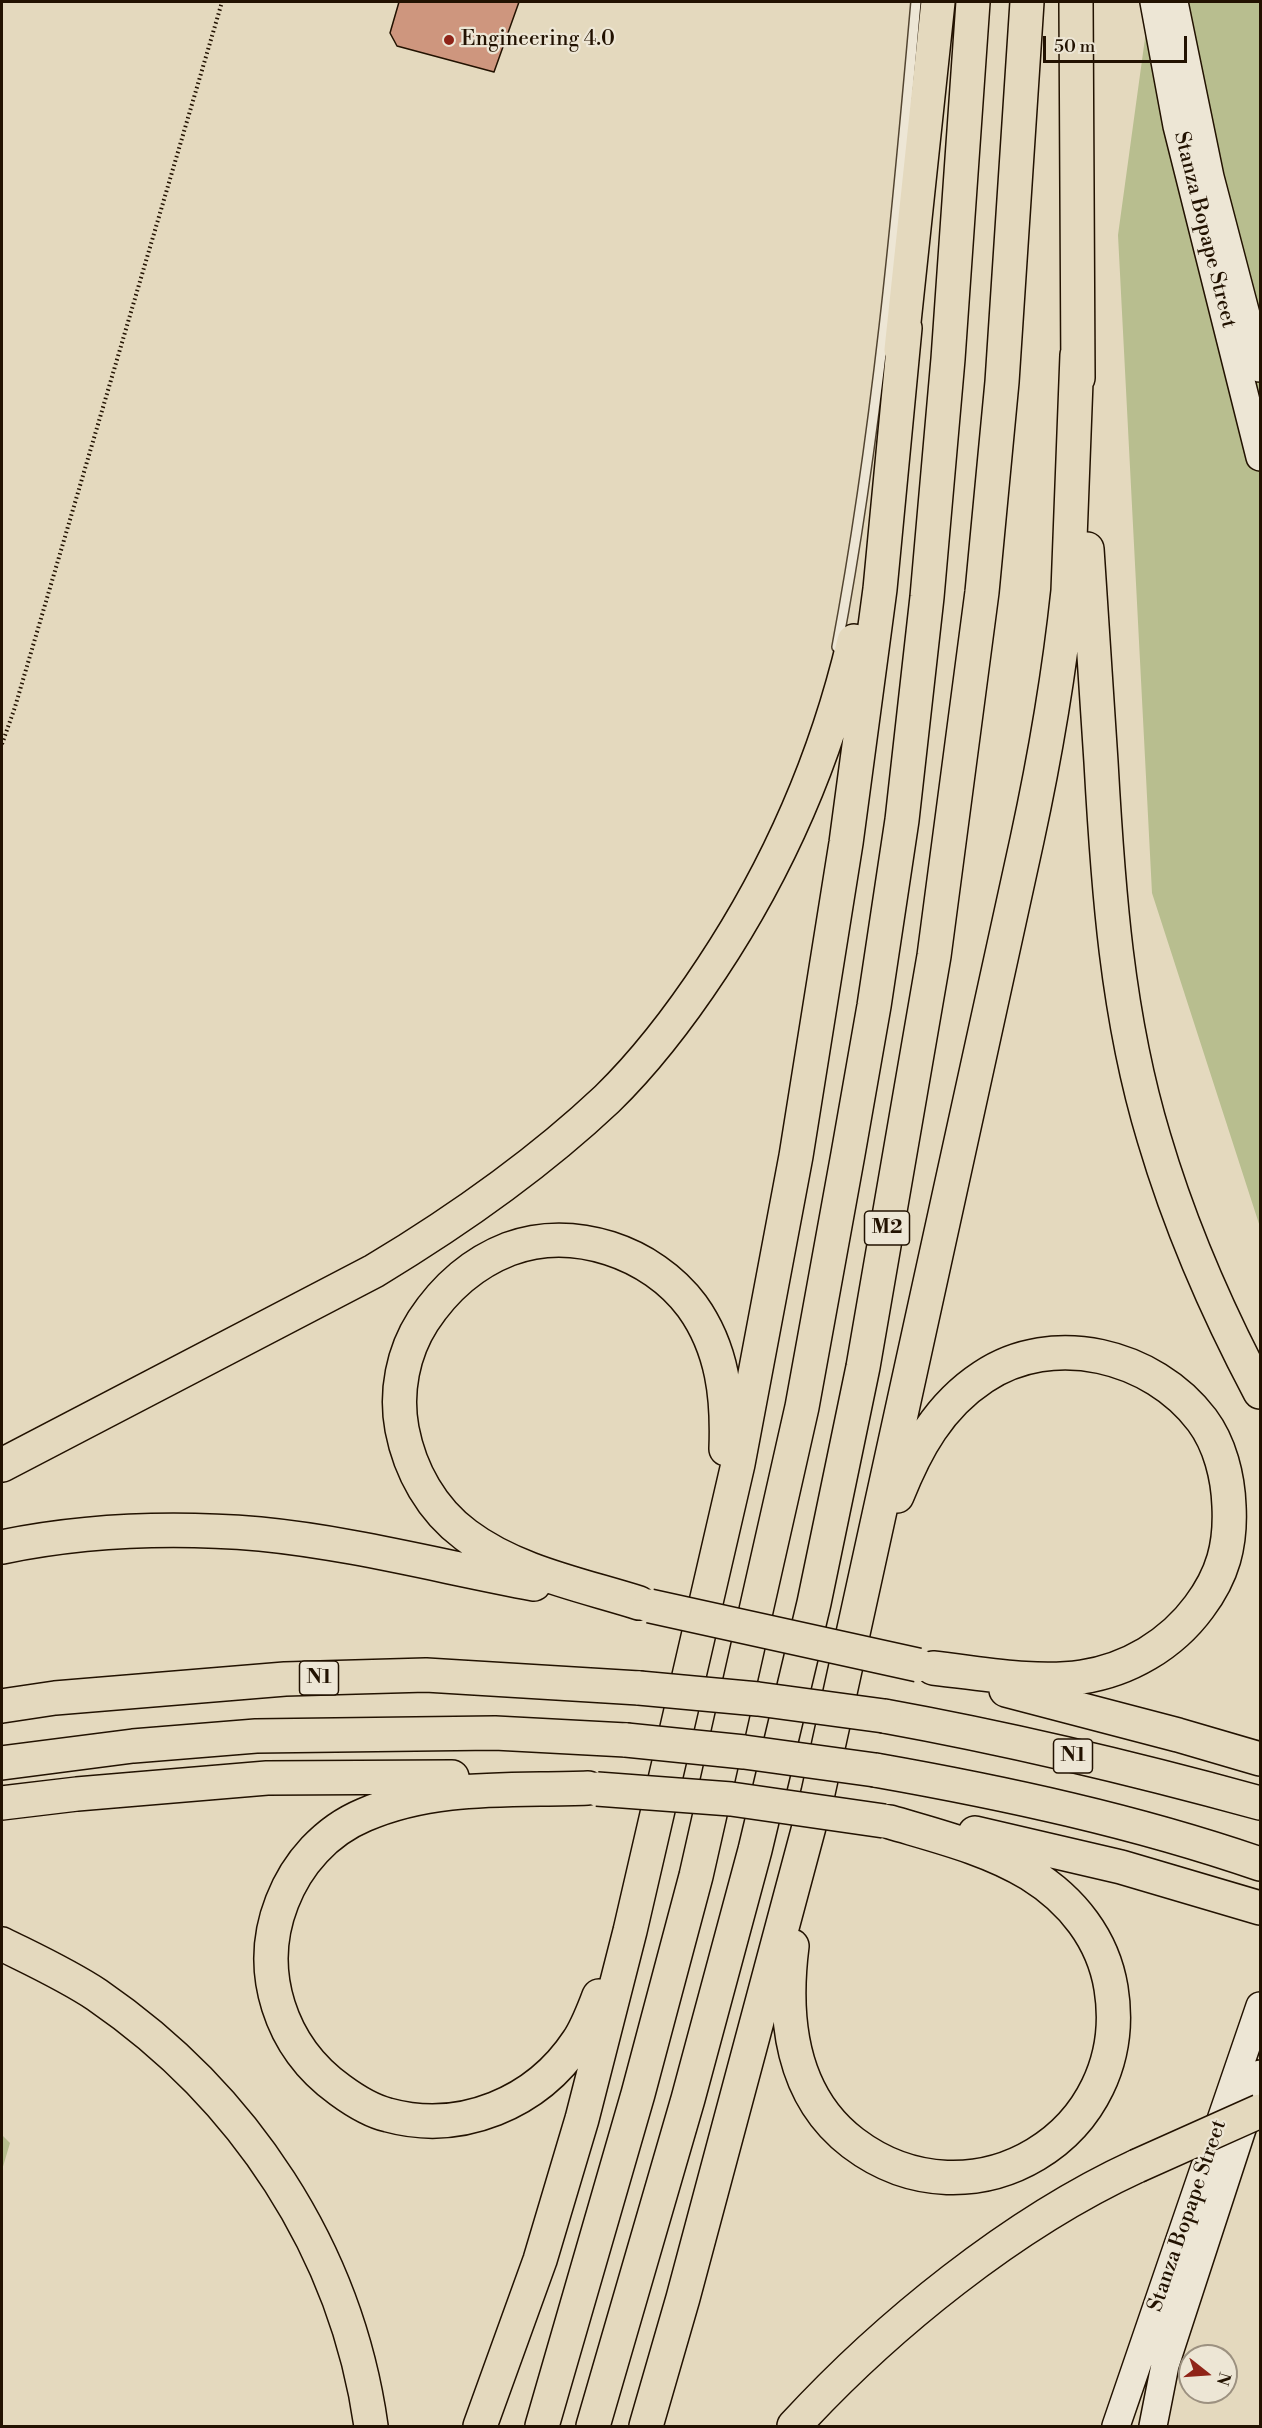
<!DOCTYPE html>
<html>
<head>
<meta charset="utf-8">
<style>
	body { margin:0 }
	#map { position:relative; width:1262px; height:2428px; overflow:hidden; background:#e4d9be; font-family:"Libre Bodoni",serif }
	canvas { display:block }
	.frame { position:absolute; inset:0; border:3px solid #221201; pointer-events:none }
	.north { position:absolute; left:1178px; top:2344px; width:60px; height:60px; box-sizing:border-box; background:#ede6d5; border:2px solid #9c9180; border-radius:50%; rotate:107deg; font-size:16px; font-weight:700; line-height:24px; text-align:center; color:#221201 }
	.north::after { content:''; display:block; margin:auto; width:21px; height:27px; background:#8f2418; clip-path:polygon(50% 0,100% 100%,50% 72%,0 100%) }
	.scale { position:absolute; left:1043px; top:36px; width:144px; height:27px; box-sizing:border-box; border:3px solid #221201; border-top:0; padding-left:8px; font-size:18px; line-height:21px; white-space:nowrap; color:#221201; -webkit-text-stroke:4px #ede6d5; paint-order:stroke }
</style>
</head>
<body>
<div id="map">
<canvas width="1262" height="2428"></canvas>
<div class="frame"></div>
<div class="north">N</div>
<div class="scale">50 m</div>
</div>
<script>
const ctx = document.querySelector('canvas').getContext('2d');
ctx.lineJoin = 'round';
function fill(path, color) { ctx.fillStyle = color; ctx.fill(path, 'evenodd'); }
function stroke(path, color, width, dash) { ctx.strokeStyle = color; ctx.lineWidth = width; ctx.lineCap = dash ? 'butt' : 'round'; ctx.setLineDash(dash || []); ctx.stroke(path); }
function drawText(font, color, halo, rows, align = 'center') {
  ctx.font = font + ' "Libre Bodoni",serif'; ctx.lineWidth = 4.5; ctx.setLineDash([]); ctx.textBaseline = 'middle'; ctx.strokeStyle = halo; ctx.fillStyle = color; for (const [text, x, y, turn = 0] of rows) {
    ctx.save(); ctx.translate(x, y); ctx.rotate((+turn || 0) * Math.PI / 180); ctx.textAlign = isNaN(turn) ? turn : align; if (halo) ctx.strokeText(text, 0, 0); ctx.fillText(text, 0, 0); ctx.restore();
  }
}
fill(new Path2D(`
	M1150,2H1260V1227L1152,893L1118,235Z
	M2,2135L10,2143L2,2170Z`), '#b8be8f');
const building = new Path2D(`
	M399,2H519L494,72L397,46L390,33Z`);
fill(building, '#ce967e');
stroke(building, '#221201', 1.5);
const service = new Path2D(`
	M837,647C877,434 897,218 916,2`);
const secondary = new Path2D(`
	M1154,2L1177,126L1260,457
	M1174,2L1210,177L1260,368
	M1116,2426L1260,2006
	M1153,2426L1165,2365L1260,2074`);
const motorway = new Path2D(`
	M1076,2L1078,378
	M901,350L938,2
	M1087,549C1092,620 1097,691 1101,762C1108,888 1117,1016 1154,1138C1180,1226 1217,1311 1260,1392
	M2,1465L374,1271C457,1221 536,1166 607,1099C647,1060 681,1015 712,968C779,867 826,759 854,641
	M897,1496C916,1448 939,1406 983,1377C1053,1330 1153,1355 1202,1420C1220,1444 1228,1477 1229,1506C1231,1545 1223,1575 1199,1607C1171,1645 1128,1670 1082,1677C1033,1684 981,1673 933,1668
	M2,1547C85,1530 176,1527 260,1534C352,1543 443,1567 534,1584
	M639,1603C582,1585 515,1572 466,1535C432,1510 410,1471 402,1429C395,1392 403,1352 423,1321C444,1289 473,1263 509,1249C573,1225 652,1252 692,1306C723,1349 728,1398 726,1449
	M1006,1690L1178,1735L1260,1759
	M2,1706L55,1698L285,1679L426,1675L639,1688
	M884,1716C1011,1739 1136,1769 1260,1803
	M2,1763L133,1746L256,1736L495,1733L626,1740
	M875,1770C1005,1793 1135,1821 1260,1864
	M588,1788C512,1791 435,1784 364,1815C326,1831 297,1863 282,1902C255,1971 280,2047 340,2090C355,2101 371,2111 388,2115C461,2135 537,2103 578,2041C587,2028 593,2011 599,1996
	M2,1803L77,1794L267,1778L452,1777
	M975,1833L1121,1867L1260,1908
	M2,1944C34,1960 67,1975 97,1995C244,2096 346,2249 371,2426
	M792,1946C783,2017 791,2096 853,2143C972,2233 1135,2135 1111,1988C1103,1939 1072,1900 1030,1874C987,1848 937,1836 890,1822
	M480,2426L540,2260L582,2119L630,1931L738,1464L796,1156L846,843L880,589L905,328
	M542,2426L638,2094L696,1876L802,1407L848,1154L874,1006L902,820L927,597L948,359L973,2
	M593,2426L688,2099L755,1850L814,1603L863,1367L934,956L982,592L1002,382L1027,2
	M646,2426L683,2298L818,1793L1027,840C1045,757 1059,675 1068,591L1077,355
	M794,2426C886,2326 1013,2223 1137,2166`);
stroke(service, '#524430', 12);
stroke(secondary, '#221201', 30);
stroke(motorway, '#221201', 36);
stroke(new Path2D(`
	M2,744L15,707L222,2`), '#221201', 4, [1.5, 3]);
stroke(service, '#ede6d5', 9);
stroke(secondary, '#ede6d5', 27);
stroke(motorway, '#e4d9be', 33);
const motorwayBridge = new Path2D(`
	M650,1606L918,1665
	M639,1688L758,1699L884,1716
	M626,1740L744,1752L875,1770
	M597,1789L731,1799L884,1821
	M1137,2166L1260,2111`);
stroke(motorwayBridge, '#221201', 36, []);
stroke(motorwayBridge, '#e4d9be', 33);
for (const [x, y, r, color] of [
	[449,40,6,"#8f2418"]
]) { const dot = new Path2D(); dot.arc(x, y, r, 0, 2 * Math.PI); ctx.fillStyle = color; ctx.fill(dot); stroke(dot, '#ede6d5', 2); }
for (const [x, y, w] of [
	[887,1228,45],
	[319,1678,39],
	[1073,1756,39]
]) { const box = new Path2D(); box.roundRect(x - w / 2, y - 17, w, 34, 4.5); ctx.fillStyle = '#ede6d5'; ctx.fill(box); stroke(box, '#221201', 1.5); }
drawText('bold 20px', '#221201', null, [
	["M2",887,1228],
	["N1",319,1678],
	["N1",1073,1756]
]);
drawText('21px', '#221201', '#ede6d5', [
	["Engineering 4.0",461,40]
], 'left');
drawText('21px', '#221201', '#ede6d5', [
	["Stanza Bopape Street",1204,230,76],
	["Stanza Bopape Street",1188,2216,-71]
]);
</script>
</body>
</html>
